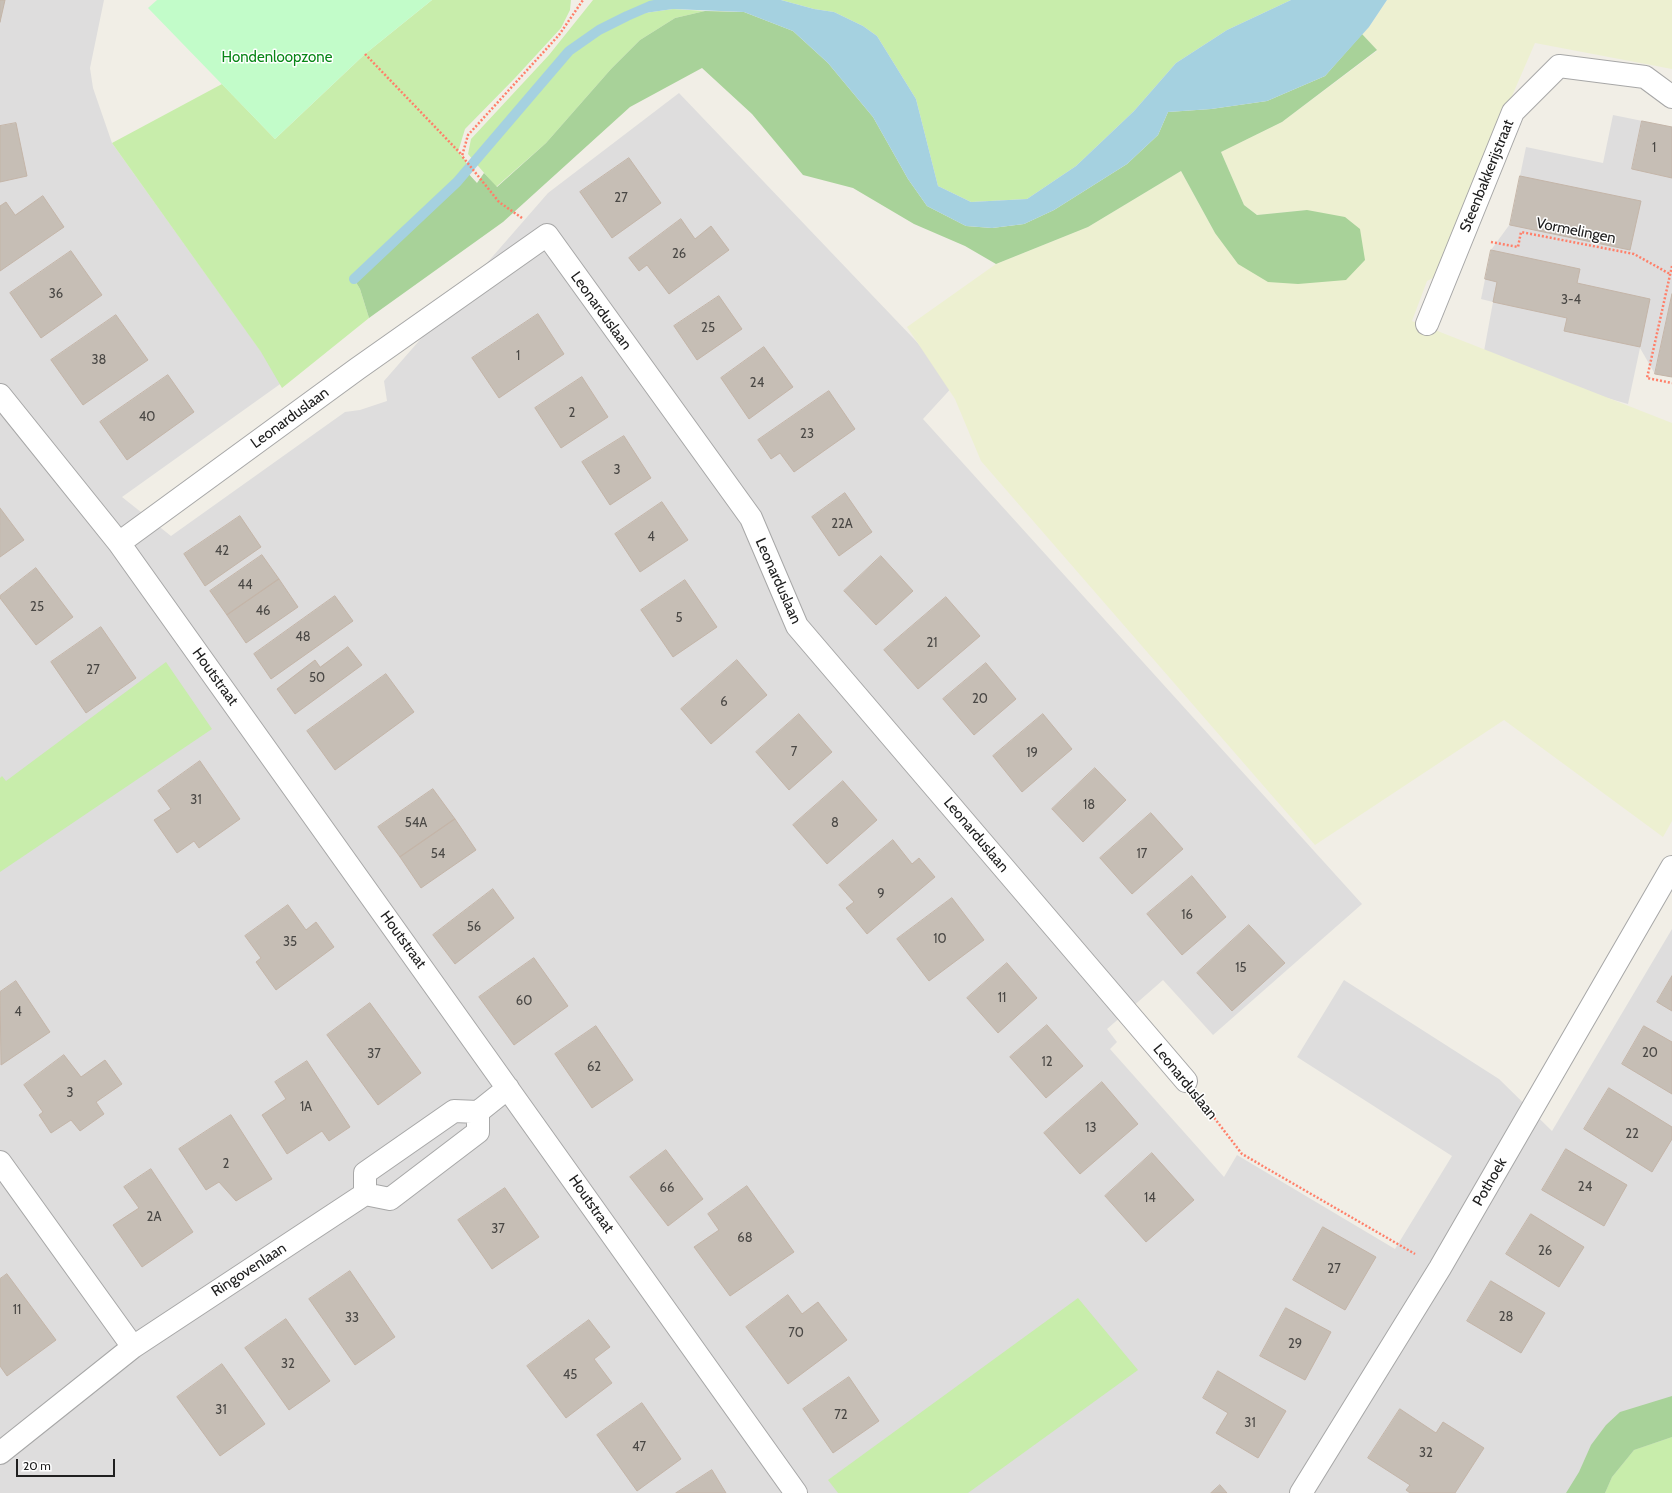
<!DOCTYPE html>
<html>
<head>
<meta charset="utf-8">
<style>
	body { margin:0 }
	#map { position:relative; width:1672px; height:1493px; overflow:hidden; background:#f1eee6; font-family:Cabin,sans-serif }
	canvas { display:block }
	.scale { position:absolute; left:16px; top:1459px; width:99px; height:18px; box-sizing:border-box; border:2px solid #202020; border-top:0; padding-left:5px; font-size:12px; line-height:14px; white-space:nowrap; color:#202020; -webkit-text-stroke:3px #fff; paint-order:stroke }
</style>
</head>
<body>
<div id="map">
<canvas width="1672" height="1493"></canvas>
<div class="scale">20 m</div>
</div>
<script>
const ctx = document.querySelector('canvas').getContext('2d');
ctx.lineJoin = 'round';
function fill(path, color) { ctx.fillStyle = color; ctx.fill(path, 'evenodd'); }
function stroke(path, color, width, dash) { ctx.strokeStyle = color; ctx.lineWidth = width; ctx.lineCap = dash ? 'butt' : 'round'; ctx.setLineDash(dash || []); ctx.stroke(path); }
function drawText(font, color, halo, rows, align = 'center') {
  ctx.font = font + ' Cabin,sans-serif'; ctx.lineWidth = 3; ctx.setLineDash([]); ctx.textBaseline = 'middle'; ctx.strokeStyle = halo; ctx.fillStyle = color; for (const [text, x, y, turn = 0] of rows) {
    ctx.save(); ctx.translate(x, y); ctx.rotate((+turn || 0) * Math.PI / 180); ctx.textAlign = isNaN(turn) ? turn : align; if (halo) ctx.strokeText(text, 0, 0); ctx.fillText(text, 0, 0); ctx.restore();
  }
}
fill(new Path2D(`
	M0,0H104L90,68L93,88L112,143L283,382L122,497L171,536L345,412L360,410L387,401L384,381L548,193L679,93L956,383L923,419L1362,904L1213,1035L1163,980L1107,1029L1117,1042L1110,1049L1224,1177L1237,1155L1395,1249L1452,1156L1297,1057L1344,980L1499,1079L1552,1131L1672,929V1493H0Z
	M1613,115L1672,127V377L1655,374L1640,348L1628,404L1482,362L1493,302L1481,299L1491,250L1510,224L1526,147L1603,163Z`), '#dedddd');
fill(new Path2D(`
	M1387,0H1672V69L1535,43L1433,278L1427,281L1412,321L1672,423V821L1663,837L1504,720L1315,845L981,461L955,399L907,327L996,264L1088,227L1181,171L1215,233L1307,210L1257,215L1244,205L1221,152L1282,122L1377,51L1362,34L1369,27Z`), '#edf0d1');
fill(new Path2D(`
	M432,0H571L570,10L561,28L515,78L465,129L458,152L466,161V171L457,182L354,279L360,289L369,318L282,388L261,352L112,143L222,84L275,139L365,54Z
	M593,0H681L650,6L618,21L645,13L673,9L705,11L675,18L640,40L611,69L546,143L496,187L468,154L471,139L549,55Z
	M781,0H1291L1227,30L1176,63L1134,111L1076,166L1027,199L971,202L938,186L916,99L877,36L863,26L834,12L814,9Z
	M166,662L212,729L0,872V778L2,776L6,781Z
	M1078,1298L1138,1370L968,1493H838L828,1480Z
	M1672,1437V1493H1605L1612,1477L1634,1450Z`), '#c8edab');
fill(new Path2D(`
	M705,11L744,12L793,31L828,63L873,117L908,179L927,206L966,226L992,228L1024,224L1054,210L1127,164L1158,135L1168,112L1211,109L1267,101L1325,76L1362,34L1377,50L1282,122L1221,152L1244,205L1257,215L1307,210L1345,217L1360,229L1365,260L1346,280L1298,284L1268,282L1238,264L1215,233L1181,171L1088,227L996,264L965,246L914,224L853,188L803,175L752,114L702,68L630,107L503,222L369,318L360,289L354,279L457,182L466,171L477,183L484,173L497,187L546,143L611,69L640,40L675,18Z
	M1672,1396V1437L1634,1450L1612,1477L1605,1493H1566L1579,1472L1591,1445L1606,1425L1620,1412Z`), '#a8d299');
fill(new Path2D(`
	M157,0H432L365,54L275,139L148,8Z`), '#c2fcc9');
fill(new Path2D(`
	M681,0H781L814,9L834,12L863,26L877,36L916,99L938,186L971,202L1027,199L1076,166L1134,111L1176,63L1227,30L1291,0H1387L1369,27L1325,76L1267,101L1211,109L1168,112L1158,135L1127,164L1054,210L1024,224L992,228L966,226L927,206L908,179L873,117L828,63L793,31L744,12L673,9L645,13L614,23L650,6Z`), '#a5d1e0');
stroke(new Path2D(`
	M354,279L457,182L569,51L599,30L627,16L650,6L677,0`), '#a5d1e0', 10);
const building = new Path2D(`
	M0,0H5L0,22Z
	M1642,121L1672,127V178L1632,169Z
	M16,123L27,176L0,182V126Z
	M629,158L661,203L612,238L580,192Z
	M1520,176L1641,201L1630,250L1510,225Z
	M43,196L64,227L0,271V206L6,202L15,215Z
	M681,219L695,239L711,226L729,250L669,294L647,265L639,271L629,258Z
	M1491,250L1580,269L1577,283L1650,299L1640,347L1564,331L1567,318L1493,302L1497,282L1485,279Z
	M71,251L102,295L41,338L10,293Z
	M1672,294V377L1655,374Z
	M719,296L742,329L697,360L674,326Z
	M538,314L564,354L499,398L472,358Z
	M116,315L148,360L83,405L51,360Z
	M764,347L793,387L749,419L721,378Z
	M168,375L194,412L127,460L100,422Z
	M582,377L608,417L561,448L535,408Z
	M829,391L855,429L794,472L780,453L771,459L758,440Z
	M624,436L651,478L610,505L582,462Z
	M845,493L872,532L839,556L812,517Z
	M662,502L688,540L640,572L615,534Z
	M0,508L24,540L0,557Z
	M240,516L261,547L205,586L184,554Z
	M262,555L279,579L227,615L210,591Z
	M881,556L913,591L876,625L844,591Z
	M36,568L73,617L36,645L0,598V596Z
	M279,579L298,607L246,643L227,615Z
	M685,580L717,627L673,657L641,610Z
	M335,596L353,621L271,679L254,654Z
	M946,597L980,636L918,689L884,650Z
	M101,627L136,678L86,713L51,662Z
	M348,647L362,665L295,714L277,689L315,660L320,667Z
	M737,660L767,695L711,744L681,709Z
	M986,663L1016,699L974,735L943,699Z
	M386,674L414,712L335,770L307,731Z
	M799,714L832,752L789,790L756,752Z
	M1043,714L1072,749L1022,792L993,756Z
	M200,761L240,819L199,848L194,841L177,853L154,820L171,809L158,791Z
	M1095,768L1126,800L1083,842L1052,809Z
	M843,781L877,820L827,864L793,825Z
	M433,789L455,819L400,857L378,827Z
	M1151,813L1183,849L1132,894L1100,858Z
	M455,819L476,850L421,888L400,857Z
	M893,840L912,864L919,858L935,877L867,934L846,908L854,902L839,885Z
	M1192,876L1226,917L1182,955L1147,914Z
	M493,889L514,918L455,964L433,935Z
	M952,898L984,940L929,981L897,939Z
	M288,905L306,930L316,922L334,947L276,990L256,962L261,958L245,936Z
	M1249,925L1285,963L1232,1011L1197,973Z
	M534,958L568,1006L514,1045L479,997Z
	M1007,963L1037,998L998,1033L967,998Z
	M1672,976V1011L1657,1002Z
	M16,981L50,1032L1,1065L0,992Z
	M370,1003L421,1073L378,1105L327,1035Z
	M1047,1025L1083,1066L1046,1098L1010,1057Z
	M596,1026L633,1080L592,1108L555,1054Z
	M1644,1026L1672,1042V1094L1622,1064Z
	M64,1055L81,1077L105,1060L122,1084L96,1102L104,1114L80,1131L71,1120L51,1133L39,1115L43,1112L24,1085Z
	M307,1061L350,1127L329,1141L322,1131L287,1154L262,1115L286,1099L275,1082Z
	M1102,1082L1138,1124L1080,1174L1044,1133Z
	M1609,1088L1672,1127V1139L1652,1172L1584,1129Z
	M231,1115L272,1179L236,1201L219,1182L206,1190L179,1149Z
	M1566,1149L1627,1185L1604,1226L1542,1190Z
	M666,1150L703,1199L668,1226L630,1177Z
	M1152,1153L1194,1200L1146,1242L1105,1196Z
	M151,1169L193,1232L142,1267L113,1225L139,1208L124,1187Z
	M747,1186L794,1252L730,1296L694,1247L719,1230L708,1214Z
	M505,1188L539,1237L492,1269L458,1220Z
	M1531,1214L1584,1247L1559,1287L1506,1254Z
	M1323,1227L1376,1257L1345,1310L1293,1280Z
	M350,1271L395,1337L355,1365L309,1299Z
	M7,1274L56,1340L7,1376L0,1366V1279Z
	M1491,1281L1545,1313L1521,1353L1467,1321Z
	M788,1295L802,1314L818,1302L847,1340L788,1384L746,1327Z
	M1286,1308L1331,1332L1305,1380L1260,1356Z
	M286,1319L330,1381L289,1410L245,1348Z
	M589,1320L610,1347L594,1359L612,1383L566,1418L527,1366Z
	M222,1364L265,1424L220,1456L177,1397Z
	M1218,1371L1286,1411L1258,1458L1216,1433L1228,1413L1203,1398Z
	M849,1377L879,1421L833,1453L803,1409Z
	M642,1403L681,1459L637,1491L597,1435Z
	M1400,1409L1436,1433L1443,1422L1484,1448L1455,1493H1410L1406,1490L1410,1485L1368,1458Z
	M712,1470L726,1493H676Z
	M1220,1485L1227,1493H1211Z`);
fill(building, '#c6beb5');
stroke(building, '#c4b5a8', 1);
const street = new Path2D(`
	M1427,324L1513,112L1559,66L1645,77L1672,97
	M0,395L119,543L796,1493
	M119,543L357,369L547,235L751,518L797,626L1186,1081
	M0,1162L133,1347
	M365,1194V1173L454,1111L478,1112L508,1088
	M0,1453L133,1347L365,1194L390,1199L478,1132V1112
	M1301,1493L1440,1268L1672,867`);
stroke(street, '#a7a7a7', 24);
stroke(new Path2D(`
	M365,54L462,155
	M522,218L499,202L462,156L468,135L559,35L583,0
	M1491,242L1518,247L1521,232L1634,254L1670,274
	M1672,266L1647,378L1672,383
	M1202,1102L1242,1154L1415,1254`), '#ff7f69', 2.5, [2, 2]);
stroke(street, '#fff', 22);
drawText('13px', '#4a4845', null, [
	["1",1654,148],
	["27",621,198],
	["26",679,254],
	["36",56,294],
	["3-4",1571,300],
	["25",708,328],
	["1",518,356],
	["38",99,360],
	["24",757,383],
	["2",572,413],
	["40",147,417],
	["23",807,434],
	["3",617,470],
	["22A",842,524],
	["4",651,537],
	["42",222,551],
	["44",245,585],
	["25",37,607],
	["46",263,611],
	["5",679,618],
	["48",303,637],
	["21",932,643],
	["27",93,670],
	["50",317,678],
	["20",980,699],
	["6",724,702],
	["7",794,752],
	["19",1032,753],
	["31",196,800],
	["18",1089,805],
	["54A",416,823],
	["8",835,823],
	["54",438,854],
	["17",1142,854],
	["9",881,894],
	["16",1187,915],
	["56",474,927],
	["10",940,939],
	["35",290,942],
	["15",1241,968],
	["11",1002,998],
	["60",524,1001],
	["4",18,1012],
	["20",1650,1053],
	["37",374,1054],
	["12",1047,1062],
	["62",594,1067],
	["3",70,1093],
	["1A",306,1107],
	["13",1091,1128],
	["22",1632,1134],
	["2",226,1164],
	["24",1585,1187],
	["66",667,1188],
	["14",1150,1198],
	["2A",154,1217],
	["37",498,1229],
	["68",745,1238],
	["26",1545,1251],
	["27",1334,1269],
	["11",17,1310],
	["28",1506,1317],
	["33",352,1318],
	["70",796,1333],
	["29",1295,1344],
	["32",288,1364],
	["45",570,1375],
	["31",221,1410],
	["72",841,1415],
	["31",1250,1423],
	["47",639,1447],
	["32",1426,1453]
]);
drawText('15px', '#078616', '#fff', [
	["Hondenloopzone",277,58]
]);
drawText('15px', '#202020', '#fff', [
	["Steenbakkerijstraat",1487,176,-68],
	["Vormelingen",1576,231,11],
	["Leonarduslaan",601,311,54],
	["Leonarduslaan",290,418,-36],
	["Leonarduslaan",778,581,66],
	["Houtstraat",215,677,54],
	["Leonarduslaan",976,835,50],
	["Houtstraat",403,940,54],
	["Leonarduslaan",1185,1082,51],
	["Pothoek",1490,1182,-60],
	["Houtstraat",591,1204,55],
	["Ringovenlaan",249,1270,-33]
]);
</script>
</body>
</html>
